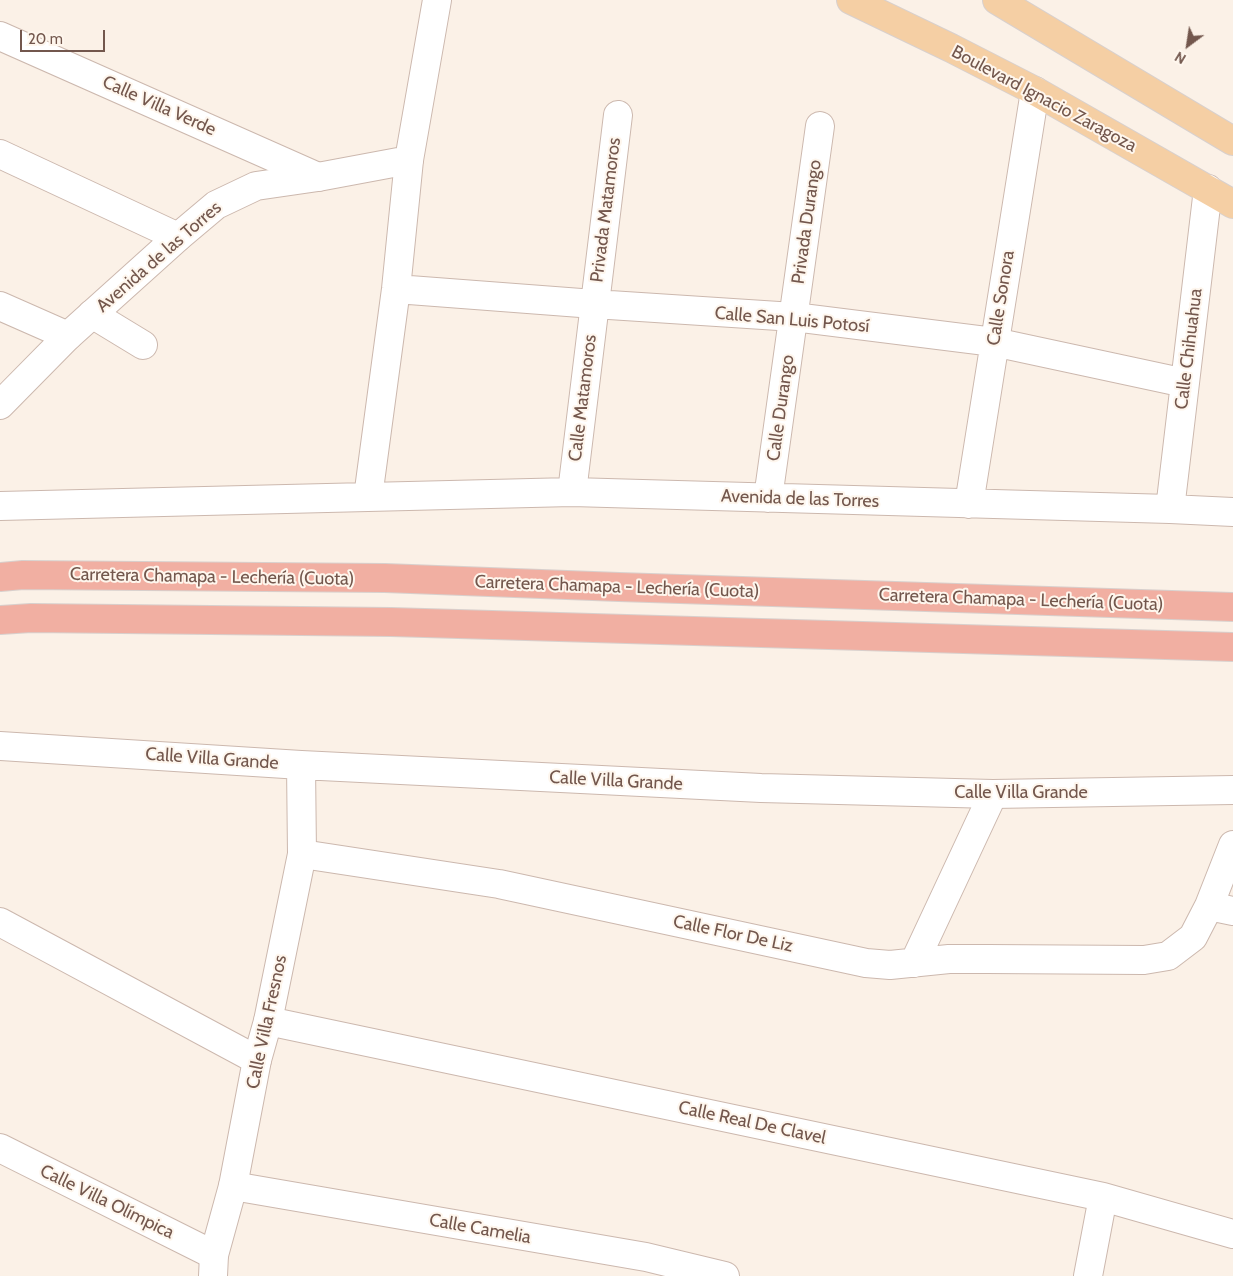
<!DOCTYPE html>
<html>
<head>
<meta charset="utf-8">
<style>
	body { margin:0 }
	#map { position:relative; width:1233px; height:1276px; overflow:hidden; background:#fbf1e7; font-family:Cabin,sans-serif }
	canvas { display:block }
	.north { position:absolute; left:1163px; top:20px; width:50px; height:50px; -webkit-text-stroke:4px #fef6ed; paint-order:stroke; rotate:211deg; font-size:14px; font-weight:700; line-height:20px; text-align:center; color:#73574d }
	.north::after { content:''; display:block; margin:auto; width:18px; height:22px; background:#73574d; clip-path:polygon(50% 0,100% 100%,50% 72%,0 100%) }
	.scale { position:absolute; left:20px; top:30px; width:85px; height:22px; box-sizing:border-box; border:2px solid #73574d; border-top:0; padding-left:6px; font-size:15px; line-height:18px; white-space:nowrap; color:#73574d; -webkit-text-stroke:4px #fef6ed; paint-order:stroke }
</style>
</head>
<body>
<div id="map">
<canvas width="1233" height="1276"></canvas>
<div class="north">N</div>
<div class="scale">20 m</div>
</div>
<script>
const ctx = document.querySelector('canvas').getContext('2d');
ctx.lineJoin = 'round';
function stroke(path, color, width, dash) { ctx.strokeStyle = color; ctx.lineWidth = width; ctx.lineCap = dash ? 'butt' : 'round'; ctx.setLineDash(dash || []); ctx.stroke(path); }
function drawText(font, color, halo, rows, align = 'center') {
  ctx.font = font + ' Cabin,sans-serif'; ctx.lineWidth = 4; ctx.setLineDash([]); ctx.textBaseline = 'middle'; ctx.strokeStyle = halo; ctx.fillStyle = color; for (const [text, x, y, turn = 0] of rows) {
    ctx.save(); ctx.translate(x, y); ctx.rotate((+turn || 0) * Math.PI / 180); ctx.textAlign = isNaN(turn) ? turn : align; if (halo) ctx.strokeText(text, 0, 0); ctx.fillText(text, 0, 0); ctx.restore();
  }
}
const minor = new Path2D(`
	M0,36L318,177
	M0,154L178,237
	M396,289L594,304L794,317L994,342L1185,383
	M0,306L68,336
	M92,314L143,345
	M572,492L618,115
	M368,497L396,289L409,160
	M768,498L820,126
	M969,504L1035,91
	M0,506L572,492L1170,509L1233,512
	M1170,509L1208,189
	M302,854L499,884L866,963L890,965L949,959H987L1144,960L1168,956L1193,937L1209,906L1233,845
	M1209,906L1233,911
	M0,922L257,1060
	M914,963L993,794
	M268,1021L1103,1197L1233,1234
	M0,1148L214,1255
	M233,1186L646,1257L725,1276
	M1088,1276L1103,1197`);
const tertiary = new Path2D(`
	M0,405L68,336L178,237L216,205L256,186L318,177L409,160L437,0
	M0,746L301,765L761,788L993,794L1233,790
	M213,1276L214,1255L233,1186L257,1060L268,1021L302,854L301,765`);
const primary = new Path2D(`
	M851,0L951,48L1035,91L1233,204
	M997,0L1233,141`);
const motorway = new Path2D(`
	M0,577L23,575L385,578L619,587L1233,607
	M0,620L31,618L391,622L1233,647`);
stroke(minor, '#ccb8ae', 30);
stroke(tertiary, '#ccb8ae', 30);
stroke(primary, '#d8d0cd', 30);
stroke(motorway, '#d8d0cd', 30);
stroke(minor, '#fff', 28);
stroke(tertiary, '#fff', 28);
stroke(primary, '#f5cfa4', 28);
stroke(motorway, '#f1afa2', 28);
drawText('18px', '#73574d', '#fef6ed', [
	["Boulevard Ignacio Zaragoza",1044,99,28],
	["Calle Villa Verde",159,106,24],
	["Privada Matamoros",606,210,-83],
	["Privada Durango",807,222,-82],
	["Avenida de las Torres",159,257,-41],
	["Calle Sonora",1001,298,-81],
	["Calle San Luis Potosí",792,320,5],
	["Calle Chihuahua",1189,349,-83],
	["Calle Matamoros",583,398,-83],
	["Calle Durango",781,408,-82],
	["Avenida de las Torres",800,499,2],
	["Carretera Chamapa - Lechería (Cuota)",212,577,1],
	["Carretera Chamapa - Lechería (Cuota)",617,587,2],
	["Carretera Chamapa - Lechería (Cuota)",1021,600,2],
	["Calle Villa Grande",212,759,4],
	["Calle Villa Grande",616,781,3],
	["Calle Villa Grande",1021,793],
	["Calle Flor De Liz",733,934,12],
	["Calle Villa Fresnos",267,1022,-78],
	["Calle Real De Clavel",752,1123,12],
	["Calle Villa Olímpica",107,1202,26],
	["Calle Camelia",480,1229,10]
]);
</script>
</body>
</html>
